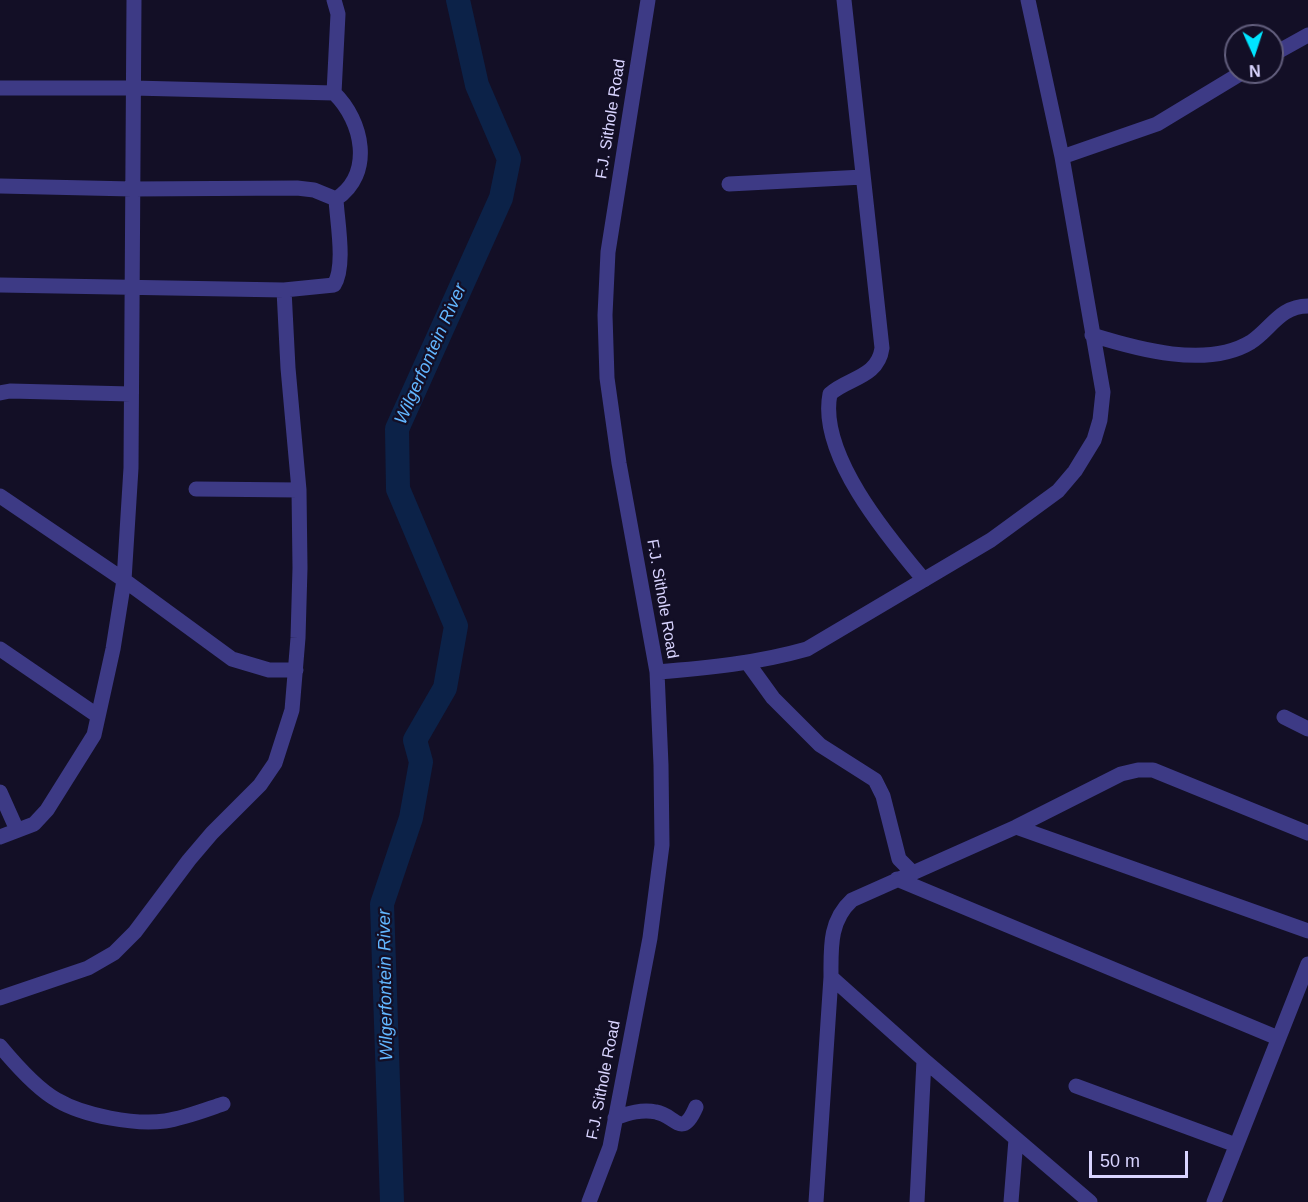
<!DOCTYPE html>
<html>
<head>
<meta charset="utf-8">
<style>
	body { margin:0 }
	#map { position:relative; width:1308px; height:1202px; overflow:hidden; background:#130f26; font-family:Helvetica,sans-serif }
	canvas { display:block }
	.north { position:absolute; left:1224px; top:24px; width:60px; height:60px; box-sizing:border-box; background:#130f26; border:2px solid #625e7d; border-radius:50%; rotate:177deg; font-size:16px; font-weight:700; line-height:24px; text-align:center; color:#d9d4ff }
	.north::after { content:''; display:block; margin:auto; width:21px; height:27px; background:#00e5ff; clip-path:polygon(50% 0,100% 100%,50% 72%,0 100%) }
	.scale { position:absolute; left:1089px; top:1151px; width:99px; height:27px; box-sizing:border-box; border:3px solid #d9d4ff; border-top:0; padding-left:8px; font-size:18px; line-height:21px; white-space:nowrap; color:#d9d4ff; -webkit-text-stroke:4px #130f26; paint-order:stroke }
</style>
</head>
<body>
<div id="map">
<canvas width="1308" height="1202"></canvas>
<div class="north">N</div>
<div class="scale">50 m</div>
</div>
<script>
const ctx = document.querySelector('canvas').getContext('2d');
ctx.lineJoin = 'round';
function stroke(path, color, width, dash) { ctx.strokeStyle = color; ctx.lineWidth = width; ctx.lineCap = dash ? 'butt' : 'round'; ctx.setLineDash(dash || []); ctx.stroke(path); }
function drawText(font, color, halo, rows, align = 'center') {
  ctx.font = font + ' Helvetica,sans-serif'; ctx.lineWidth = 4.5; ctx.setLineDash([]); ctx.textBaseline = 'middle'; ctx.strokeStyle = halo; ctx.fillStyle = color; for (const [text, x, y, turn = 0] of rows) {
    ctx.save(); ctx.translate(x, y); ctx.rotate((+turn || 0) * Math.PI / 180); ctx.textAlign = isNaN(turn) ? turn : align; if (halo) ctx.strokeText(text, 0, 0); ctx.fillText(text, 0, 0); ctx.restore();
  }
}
stroke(new Path2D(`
	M392,1202L382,904L411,818L421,762L415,740L445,688L456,626L398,489L397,429L501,198L509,159L477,85L458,0`), '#0c2248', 24);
stroke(new Path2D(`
	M844,0L882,348C878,378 847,378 830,394C818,454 887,536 924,580
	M1272,55L1308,35
	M0,88H133L334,93
	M1062,157L1157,124L1243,72
	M729,184L863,177
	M0,186L132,189L297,188L314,190L336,199
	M0,285L284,290L334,285C346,266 337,221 336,199C374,174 363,121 334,93L338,14L334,0
	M1092,335C1137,349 1207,369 1251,342C1271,329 1280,306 1308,306
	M0,393L10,391L131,394
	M196,489L299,490
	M0,496L124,580L232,659L269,670H296
	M0,649L98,716
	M747,662L773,698L820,745L875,780L883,796L899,859L912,872
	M657,672C708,668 758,663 807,649L991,540L1058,491L1075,471L1094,440L1100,420L1103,392L1062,157L1028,0
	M1284,717L1308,729
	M0,792L17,830
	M1016,827L1308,931
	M0,837L34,824L47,810L94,735L113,649L124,580L131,468L134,0
	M897,879L1278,1038
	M831,977C831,948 829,921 852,900L1016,827L1121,774L1138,770H1153L1308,833
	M0,998L88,968L114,953L135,932L189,860L212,833L260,785L275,763L292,710L298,638L300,568L299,490L288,368L284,290
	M0,1046C15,1064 37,1089 57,1100C84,1116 135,1125 165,1121C185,1118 205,1110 223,1104
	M1076,1086L1236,1145
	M615,1118C629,1113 642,1109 656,1112C675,1115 682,1140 696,1107
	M589,1202L610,1147L650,938L662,845L661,765L657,672L619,463L607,378L605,315L608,252L648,0
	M816,1202L831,977L924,1060L1090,1202
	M917,1202L924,1060
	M1011,1202L1016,1139
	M1214,1202L1308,964`), '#3d3a85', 15);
drawText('16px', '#d9d4ff', '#130f26', [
	["F.J. Sithole Road",611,119,-81],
	["F.J. Sithole Road",662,599,80],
	["F.J. Sithole Road",604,1080,-79]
]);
drawText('italic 18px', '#62b6ff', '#130f26', [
	["Wilgerfontein River",431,354,-66],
	["Wilgerfontein River",386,985,-91]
]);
</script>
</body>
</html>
